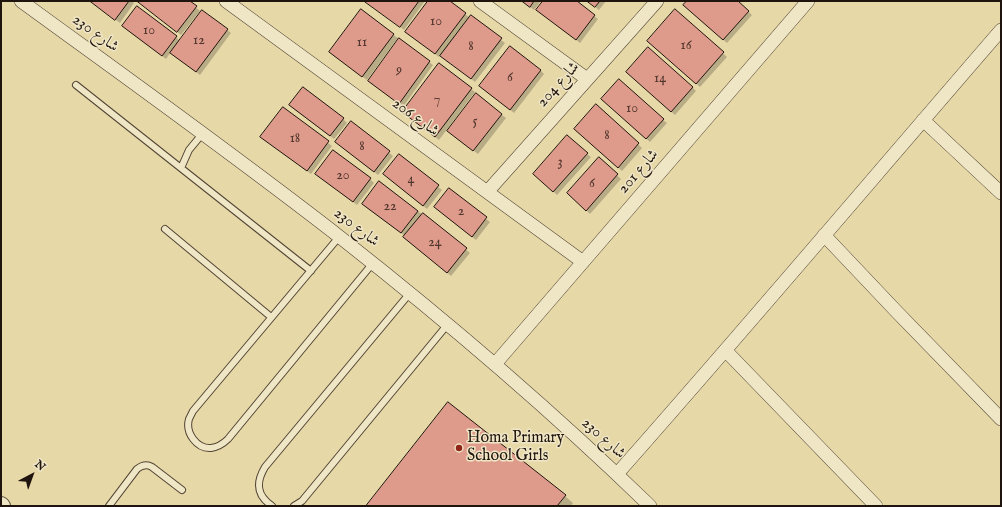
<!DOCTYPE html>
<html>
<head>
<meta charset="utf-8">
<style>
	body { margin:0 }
	#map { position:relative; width:1002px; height:507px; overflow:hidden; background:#e7d8a8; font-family:"IM FELL English",serif }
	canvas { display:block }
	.frame { position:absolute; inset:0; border:2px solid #20140e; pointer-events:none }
	.north { position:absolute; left:12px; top:455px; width:40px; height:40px; -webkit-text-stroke:3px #efe6c6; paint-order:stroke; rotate:41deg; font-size:11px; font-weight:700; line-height:16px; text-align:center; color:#20140e }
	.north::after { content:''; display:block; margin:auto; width:14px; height:18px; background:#20140e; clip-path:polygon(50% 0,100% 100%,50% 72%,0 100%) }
</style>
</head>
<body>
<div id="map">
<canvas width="1002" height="507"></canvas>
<div class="frame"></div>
<div class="north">N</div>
</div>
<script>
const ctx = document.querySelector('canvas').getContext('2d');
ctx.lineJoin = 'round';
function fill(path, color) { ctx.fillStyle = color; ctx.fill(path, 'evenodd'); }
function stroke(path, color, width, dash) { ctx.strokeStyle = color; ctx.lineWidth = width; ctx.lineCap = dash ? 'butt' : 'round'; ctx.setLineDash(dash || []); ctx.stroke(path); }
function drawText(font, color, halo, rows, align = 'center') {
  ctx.font = font + ' "IM FELL English",Amiri,serif'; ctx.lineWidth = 3; ctx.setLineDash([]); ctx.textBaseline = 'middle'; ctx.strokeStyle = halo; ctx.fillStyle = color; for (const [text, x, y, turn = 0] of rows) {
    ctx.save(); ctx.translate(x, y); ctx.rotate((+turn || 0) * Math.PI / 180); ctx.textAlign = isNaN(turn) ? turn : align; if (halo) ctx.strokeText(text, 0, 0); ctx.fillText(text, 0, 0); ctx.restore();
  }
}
fill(new Path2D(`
	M90,1H132L134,3L120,23Z
	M139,1H188L200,11L181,35Z
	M366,1H425L404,30Z
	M430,1H448L470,18L505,43L475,82L441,55L439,57L410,35Z
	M522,1H541L534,10Z
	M544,1H576L598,19L580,43L541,13Z
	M587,1H606L599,10Z
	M688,1H737L752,15L727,43L688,9Z
	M361,10L433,65L403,107L369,81L399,40L397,39L367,80L334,56Z
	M675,10L727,57L700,87L652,44Z
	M203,11L231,33L200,75L171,52L166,59L127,30L176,37L180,41Z
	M540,70L544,74L514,113L484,89Z
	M631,76L692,87L696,91L675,115Z
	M471,89L475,92L439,140L408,116Z
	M476,95L506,118L478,154L452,134Z
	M606,103L663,120L667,123L650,142Z
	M596,105L642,148L622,171L579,132Z
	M283,108L332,146L311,174L265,140Z
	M294,109L343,119L347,123L334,139Z
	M351,122L393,156L378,175L340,145Z
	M587,154L591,157L557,195L538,177Z
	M399,155L442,190L427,209L388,178Z
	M599,159L621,179L590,214L572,197Z
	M321,177L370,179L374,183L357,205Z
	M449,189L490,222L476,240L439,211Z
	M367,208L418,211L470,253L451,276L408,241L405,236Z
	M565,496L573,503L571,506H367Z`), '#0003');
const building = new Path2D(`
	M90,1H129L115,20Z
	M137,1H190L197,6L177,32Z
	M364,1H419L400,27Z
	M428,1H450L466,13L435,54L405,32Z
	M522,1H534L530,7Z
	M543,1H577L595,15L576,40L536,10Z
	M587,1H600L595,7Z
	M687,1H738L749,11L723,40L683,5Z
	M137,6L177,36L162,56L122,26Z
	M361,9L394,34L362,77L329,52Z
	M675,9L724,52L696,84L647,41Z
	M202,10L228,29L196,72L170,53Z
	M471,15L502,38L471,79L440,56Z
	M399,38L430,61L399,104L368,81Z
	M510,46L541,70L510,110L479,86Z
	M648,47L693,87L671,112L626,72Z
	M439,63L472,88L435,137L402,112Z
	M619,79L664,119L646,139L601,99Z
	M303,87L344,118L330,136L289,105Z
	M476,93L502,114L473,151L447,131Z
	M596,104L639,143L618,168L574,129Z
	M283,107L329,141L307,171L260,137Z
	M351,121L390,151L374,172L335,142Z
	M567,135L588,153L553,192L533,174Z
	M333,150L371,178L353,202L315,174Z
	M399,154L439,185L423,206L383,174Z
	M599,157L618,174L586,211L567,193Z
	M379,181L418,211L401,233L362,204Z
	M449,188L487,217L472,237L434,207Z
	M423,213L467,248L447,273L403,237Z
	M448,402L566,495L557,506H366Z`);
fill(building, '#de9a8a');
stroke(building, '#20140e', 1);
const service = new Path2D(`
	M76,85L311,271
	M181,168L189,150L203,133
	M165,229L271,317
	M339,237L193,411C192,413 190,417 189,419C185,433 197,449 211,448C218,447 223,444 228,439L373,263
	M109,506L137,469C142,465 147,464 152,467L182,490
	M272,506C256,495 256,482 265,467L410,293
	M294,506L302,501L448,324`);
const minor = new Path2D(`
	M21,1C128,79 236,156 341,238C448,322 552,411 650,506
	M226,1L583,262
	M480,1L587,79
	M923,120L1001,193
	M488,191L657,1
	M824,235L896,311L1001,419
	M726,351L876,506
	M495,364L808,1
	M617,474C747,327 873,178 1001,30`);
const tertiary = new Path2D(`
	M1,505L2,506`);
stroke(service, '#524534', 8);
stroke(minor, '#524534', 14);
stroke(tertiary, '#524534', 18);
stroke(service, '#efe6c6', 6);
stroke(minor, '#efe6c6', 13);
stroke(tertiary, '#efe6c6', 16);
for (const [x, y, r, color] of [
	[459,448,4,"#8f2418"]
]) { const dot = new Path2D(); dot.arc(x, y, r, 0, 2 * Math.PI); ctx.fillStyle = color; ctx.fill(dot); stroke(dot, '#efe6c6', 1.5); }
drawText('14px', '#50362d', null, [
	["10",436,22],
	["10",149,31],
	["12",199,41],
	["11",362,43],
	["16",686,46],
	["8",471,47],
	["9",399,71],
	["6",510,78],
	["14",660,79],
	["7",437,100],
	["10",632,109],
	["5",475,122],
	["8",607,136],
	["18",295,139],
	["8",362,147],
	["3",560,163],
	["20",343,176],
	["4",411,180],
	["6",592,184],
	["22",390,207],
	["2",461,212],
	["24",435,243]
]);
drawText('16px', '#20140e', '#efe6c6', [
	["شارع 230",95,34,36],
	["شارع 204",559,85,-48],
	["شارع 206",415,118,36],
	["شارع 201",639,172,-49],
	["شارع 230",356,228,38],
	["شارع 230",603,439,42]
]);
drawText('16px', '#20140e', '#efe6c6', [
	["Homa Primary",467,439],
	["School Girls",467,457]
], 'left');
</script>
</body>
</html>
